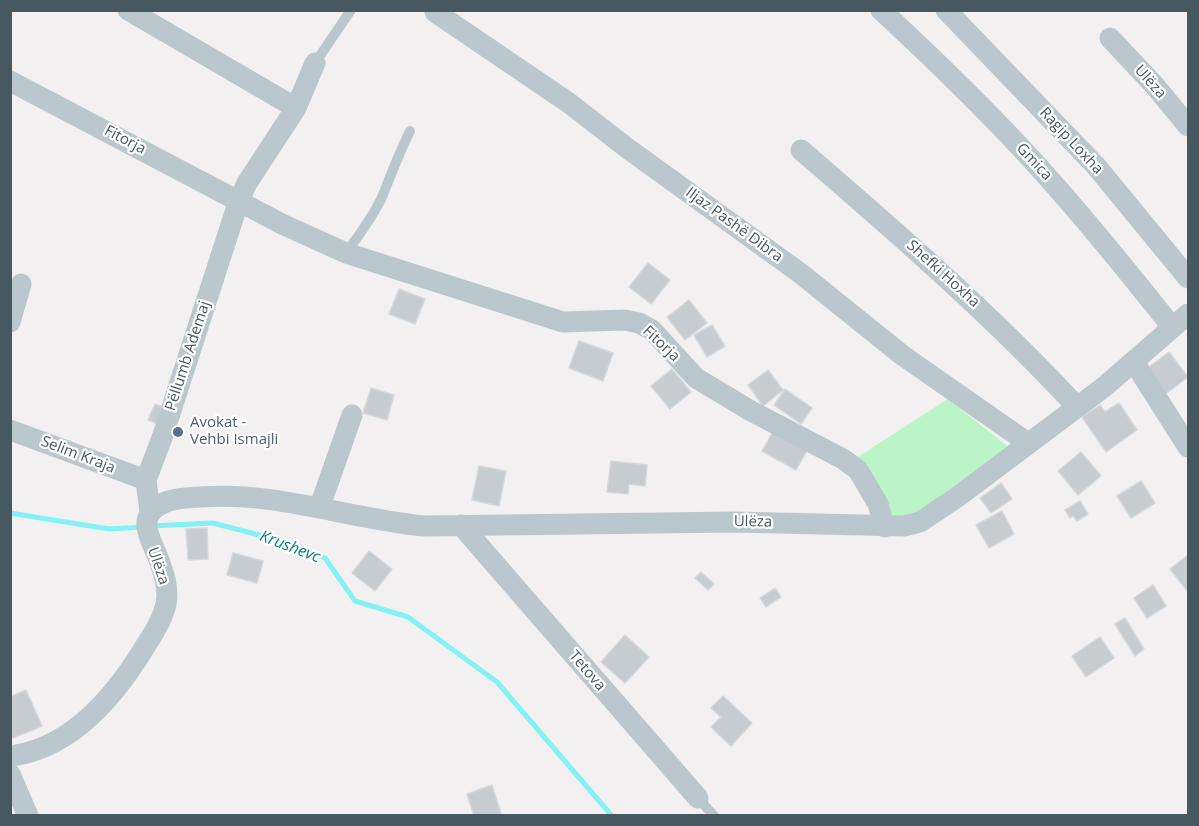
<!DOCTYPE html>
<html>
<head>
<meta charset="utf-8">
<style>
	body { margin:0 }
	#map { position:relative; width:1199px; height:826px; overflow:hidden; background:#f3f0f1; font-family:"Open Sans",sans-serif }
	canvas { display:block }
	.frame { position:absolute; inset:0; border:12px solid #465860; pointer-events:none }
</style>
</head>
<body>
<div id="map">
<canvas width="1199" height="826"></canvas>
<div class="frame"></div>
</div>
<script>
const ctx = document.querySelector('canvas').getContext('2d');
ctx.lineJoin = 'round';
function fill(path, color) { ctx.fillStyle = color; ctx.fill(path, 'evenodd'); }
function stroke(path, color, width, dash) { ctx.strokeStyle = color; ctx.lineWidth = width; ctx.lineCap = dash ? 'butt' : 'round'; ctx.setLineDash(dash || []); ctx.stroke(path); }
function drawText(font, color, halo, rows, align = 'center') {
  ctx.font = font + ' "Open Sans",sans-serif'; ctx.lineWidth = 4.5; ctx.setLineDash([]); ctx.textBaseline = 'middle'; ctx.strokeStyle = halo; ctx.fillStyle = color; for (const [text, x, y, turn = 0] of rows) {
    ctx.save(); ctx.translate(x, y); ctx.rotate((+turn || 0) * Math.PI / 180); ctx.textAlign = isNaN(turn) ? turn : align; if (halo) ctx.strokeText(text, 0, 0); ctx.fillText(text, 0, 0); ctx.restore();
  }
}
fill(new Path2D(`
	M948,399L1011,449L905,521L885,511L853,460Z`), '#bbf4c7');
stroke(new Path2D(`
	M10,513L109,529L143,527
	M152,526L213,523L286,542L325,558L355,601L408,617L497,682L612,816`), '#84f2f5', 5);
const building = new Path2D(`
	M648,263L670,280L651,304L629,287Z
	M399,289L425,299L415,324L389,314Z
	M689,300L707,323L685,340L667,317Z
	M712,325L725,346L707,357L694,335Z
	M579,341L613,353L603,381L569,368Z
	M1169,352L1188,377L1163,396L1144,371Z
	M672,369L691,392L670,409L651,386Z
	M768,370L783,390L763,406L748,385Z
	M371,388L394,395L387,420L363,413Z
	M785,389L812,408L801,424L774,405Z
	M1119,403L1137,430L1106,452L1082,417L1100,405L1105,412Z
	M155,404L170,410L164,427L148,420Z
	M775,428L809,447L796,470L762,451Z
	M1081,452L1101,476L1078,495L1058,471Z
	M611,461L647,465L645,486L629,484L628,494L607,492Z
	M479,466L506,471L499,506L472,500Z
	M1141,481L1155,503L1131,518L1117,496Z
	M1001,483L1012,499L991,513L980,498Z
	M1080,501L1088,514L1077,521L1073,516L1070,518L1065,510Z
	M1002,511L1014,534L989,548L976,525Z
	M207,528L208,559L188,560L186,529Z
	M369,551L392,569L375,591L352,573Z
	M233,553L263,561L257,583L227,575Z
	M1188,555V592L1170,569Z
	M701,572L714,584L708,590L695,578Z
	M1153,585L1166,606L1147,618L1134,598Z
	M775,588L781,597L766,607L760,598Z
	M1125,618L1144,649L1135,656L1115,624Z
	M625,635L649,657L625,683L601,662Z
	M1100,637L1114,658L1086,677L1072,656Z
	M26,690L42,726L13,738L10,732V697Z
	M723,696L752,723L731,746L711,727L721,717L711,708Z
	M492,785L501,813L496,816H474L467,794Z`);
fill(building, '#c7ccd0');
stroke(building, '#d4d8dc', 1.5);
stroke(new Path2D(`
	M315,63L351,10
	M346,253C359,235 373,217 382,197C391,175 399,153 410,131
	M698,798L714,816`), '#bac8ce', 10);
stroke(new Path2D(`
	M128,10L296,108
	M881,10C937,62 992,115 1043,172C1088,222 1130,274 1172,327
	M946,10L1096,166L1188,278
	M435,12L569,103L627,148L800,273L902,355L1028,443
	M1110,38L1155,86L1188,126
	M10,81L282,224L346,253L563,322L625,320L639,323L652,330L696,378L751,411L843,459L858,470L878,504L885,527
	M801,150C896,232 991,314 1077,407
	M10,322L21,284
	M1134,362L1188,447
	M10,430L146,480
	M320,506L352,415
	M150,512L146,480L163,435L239,200L247,183L296,108L315,63
	M461,525L698,798
	M10,756C72,749 116,695 146,645C154,633 163,618 166,604C169,589 164,574 159,560C152,541 135,518 160,505C172,498 186,498 200,497C277,491 349,519 424,526L735,522L904,526L920,522L956,498L1104,387L1188,314
	M10,774L28,816`), '#bac8ce', 21);
for (const [x, y, r, color] of [
	[178,432,6,"#5c6f8a"]
]) { const dot = new Path2D(); dot.arc(x, y, r, 0, 2 * Math.PI); ctx.fillStyle = color; ctx.fill(dot); stroke(dot, '#fff', 2); }
drawText('15px', '#465860', '#fff', [
	["Ulëza",1150,82,48],
	["Fitorja",125,140,28],
	["Ragip Loxha",1071,141,47],
	["Gmica",1034,162,47],
	["Iljaz Pashë Dibra",734,225,36],
	["Shefki Hoxha",943,274,42],
	["Fitorja",661,344,43],
	["Pëllumb Ademaj",188,356,-72],
	["Selim Kraja",78,455,21],
	["Ulëza",753,522,1],
	["Ulëza",158,566,71],
	["Tetova",587,671,49]
]);
drawText('15px', '#4e5e75', '#fff', [
	["Avokat -",190,423],
	["Vehbi Ismajli",190,440]
], 'left');
drawText('italic 16px', '#058287', '#fff', [
	["Krushevc",290,547,21]
]);
</script>
</body>
</html>
